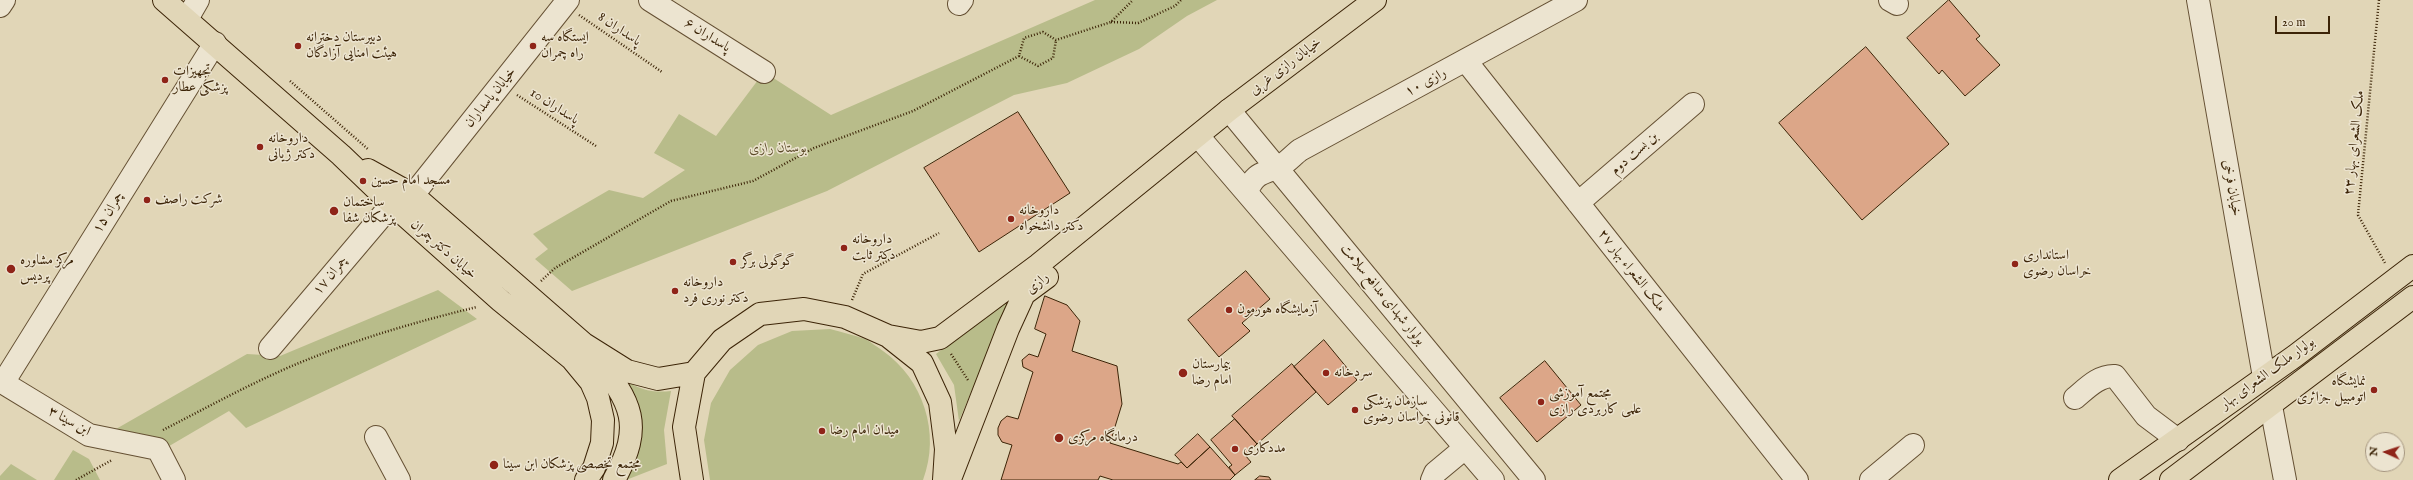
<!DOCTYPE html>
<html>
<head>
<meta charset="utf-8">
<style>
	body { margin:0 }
	#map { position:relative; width:2413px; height:480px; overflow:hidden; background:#e1d6b7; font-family:"IM FELL English",serif }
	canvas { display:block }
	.north { position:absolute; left:2365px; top:432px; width:40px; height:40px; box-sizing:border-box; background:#ece4d0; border:1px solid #a69780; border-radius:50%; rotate:273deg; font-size:11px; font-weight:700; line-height:16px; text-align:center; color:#3c2407 }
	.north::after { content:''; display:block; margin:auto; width:14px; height:18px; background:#8f2418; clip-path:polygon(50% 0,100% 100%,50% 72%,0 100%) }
	.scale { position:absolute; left:2275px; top:16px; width:55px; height:18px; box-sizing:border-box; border:2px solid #3c2407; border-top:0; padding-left:5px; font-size:12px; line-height:14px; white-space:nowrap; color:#3c2407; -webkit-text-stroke:3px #ece4d0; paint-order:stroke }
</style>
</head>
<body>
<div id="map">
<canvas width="2413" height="480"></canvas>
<div class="north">N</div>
<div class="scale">20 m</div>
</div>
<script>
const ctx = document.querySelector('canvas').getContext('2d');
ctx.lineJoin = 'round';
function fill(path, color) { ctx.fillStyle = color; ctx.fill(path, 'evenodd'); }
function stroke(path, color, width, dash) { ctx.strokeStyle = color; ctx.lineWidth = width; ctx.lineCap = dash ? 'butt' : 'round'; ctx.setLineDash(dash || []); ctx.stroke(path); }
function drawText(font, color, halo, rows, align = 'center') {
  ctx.font = font + ' "IM FELL English",Amiri,serif'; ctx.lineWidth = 3; ctx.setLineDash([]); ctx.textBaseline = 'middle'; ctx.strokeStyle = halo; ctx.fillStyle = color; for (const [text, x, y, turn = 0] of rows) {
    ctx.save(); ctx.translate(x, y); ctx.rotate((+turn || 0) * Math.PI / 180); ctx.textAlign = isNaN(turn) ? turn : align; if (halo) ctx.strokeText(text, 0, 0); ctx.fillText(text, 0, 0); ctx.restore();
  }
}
fill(new Path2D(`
	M1095,0H1217L1187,16L1139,49L1067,83L1014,95L827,191L572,291L535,259L548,249L533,234L609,190L643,198L685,170L654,153L679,114L716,136L764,72L831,115Z
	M438,290L477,319L246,428L229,411L159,452L102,437L247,354L280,356Z
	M1010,298L959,421L954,385L936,354Z
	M830,329C841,332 854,335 865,339C871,342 877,347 883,351C923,379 941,433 923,480H710L704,440L711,403L730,370L758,345L792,331Z
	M626,381C641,390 653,393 671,391L664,430L667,464L626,480Z
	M73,450L89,459L100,480H54Z
	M11,464L37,480H0V476Z`), '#b8bc8a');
const building = new Path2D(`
	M1949,0L1980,36L1976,39L2000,65L1965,96L1942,70L1939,74L1907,38Z
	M1866,47L1949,144L1862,220L1779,123Z
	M1018,112L1070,193L979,252L924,168Z
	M1246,271L1270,299L1242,323L1250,331L1219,357L1188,320Z
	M1045,296L1067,305L1080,321L1072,351L1117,366L1122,404L1110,443L1178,464L1181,462L1187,468L1210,447L1235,475L1230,480H1113L1100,476L1098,480H1001L1012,445L1002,442L998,435V428L1001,421L1007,416L1018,419L1033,372L1023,367L1022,360L1029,354L1038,357L1046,334L1035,329Z
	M1324,340L1357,380L1328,405L1294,367Z
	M1545,361L1581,405L1537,442L1500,398Z
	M1292,364L1316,392L1257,444L1232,416Z
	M1235,419L1257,444L1245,455L1251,462L1235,475L1229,467L1232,465L1211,440Z
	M1198,434L1210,447L1187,468L1175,455Z
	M1260,476L1269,477L1271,480H1255Z`);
fill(building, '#dca688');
stroke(building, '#3c2407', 1);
const minor = new Path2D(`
	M650,0L764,72
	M1890,0L1897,4
	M2198,0L2264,377
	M959,4L962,0
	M0,6L4,0
	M187,19L198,0
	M1466,61L1797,480
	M1229,110L1534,480
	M1198,136L1493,480
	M1247,191C1256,172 1261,175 1278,167C1286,164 1293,155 1300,150L1576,0
	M413,195L568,0
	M1578,203L1693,104
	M270,348L392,204
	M0,381L89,435L158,449L174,480
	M3,383L215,43
	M2075,398C2087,388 2099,375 2115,376L2146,416L2178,440
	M2271,406L2285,480
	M376,437L399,480
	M1432,480L1435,473L1465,448
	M1871,480L1913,445`);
const major = new Path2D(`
	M164,0L341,155L392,204L501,301L572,359L591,382L598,398L603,420L602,443L594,468L586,480
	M368,170L413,195L584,344L627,371L658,379L694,373
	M888,336L921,342L940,338L1038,265L1229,110L1375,0
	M595,357C632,403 644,425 614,480
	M950,479L1008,329L1024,294L1047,277
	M692,480L684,427L694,373L722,340L760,314L804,309L845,317L888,336L922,363L940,402L946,449L944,480
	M2120,480L2295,356L2413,266
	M2171,480L2413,297`);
stroke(minor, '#655033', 24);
stroke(major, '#3c2407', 24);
stroke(new Path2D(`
	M2379,0L2358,215L2385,263
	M579,15L662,72
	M1111,22L1138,23L1175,6L1181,0
	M1019,56L1038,66L1053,58L1056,40
	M290,81L369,150
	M517,95L596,146
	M541,281L555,268L671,201L753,181L814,148L913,111L1019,56L1024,38L1043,32L1056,40L1111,22L1133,0
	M852,300L863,274L939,233
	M951,354L968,380
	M163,430C212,405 262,377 314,357C367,336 423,320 477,307
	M76,480L112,460`), '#3c2407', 2.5, [1, 2]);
stroke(minor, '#ece4d0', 22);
stroke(major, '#e1d6b7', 22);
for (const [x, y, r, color] of [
	[298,46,4,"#8f2418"],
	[533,46,4,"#8f2418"],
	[165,80,4,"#8f2418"],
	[260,147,4,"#8f2418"],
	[363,181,4,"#8f2418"],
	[147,200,4,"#8f2418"],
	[334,211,5,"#8f2418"],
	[1011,219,4,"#8f2418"],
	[844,248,4,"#8f2418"],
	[733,262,4,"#8f2418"],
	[2015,264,4,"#8f2418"],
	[11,269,5,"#8f2418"],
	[675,291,4,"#8f2418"],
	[1229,310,4,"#8f2418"],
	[1183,373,5,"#8f2418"],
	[1326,373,4,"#8f2418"],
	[2374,390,4,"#8f2418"],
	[1541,402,4,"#8f2418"],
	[1355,410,4,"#8f2418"],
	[822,431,4,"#8f2418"],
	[1059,438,5,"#8f2418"],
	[1235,449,4,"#8f2418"],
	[494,465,5,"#8f2418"]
]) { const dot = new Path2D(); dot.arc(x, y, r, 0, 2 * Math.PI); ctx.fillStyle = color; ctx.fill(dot); stroke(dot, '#ece4d0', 1.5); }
drawText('14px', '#3c2407', '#ece4d0', [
	["پاسداران 8",619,30,34],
	["پاسداران ۶",707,36,32],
	["خیابان رازی غربی",1286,67,-37],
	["رازی ۱۰",1426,83,-28],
	["خیابان پاسداران",491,98,-51],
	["پاسداران 10",554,107,33],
	["ملک الشعرای بهار ۲۳",2355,143,-84],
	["بن بست دوم",1635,154,-41],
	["خیابان فرخی",2231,188,80],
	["چمران ۱۵",109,213,-58],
	["خیابان دکتر چمران",443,250,41],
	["ملک الشعراء بهار ۲۷",1631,271,52],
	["چمران ۱۷",331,276,-50],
	["رازی",1038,284,-40],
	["بولوار شهدای مدافع سلامت",1382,295,51],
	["بولوار ملک الشعرای بهار",2268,374,-36],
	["ابن سینا ۳",69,422,29]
]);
drawText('14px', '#3c2407', '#ece4d0', [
	["دبیرستان دخترانه",306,38],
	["هیئت امنایی آزادگان",306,54],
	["ایستگاه سه",541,38],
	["راه چمران",541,54],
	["تجهیزات",173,72],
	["پزشکی عطار",173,88],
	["داروخانه",268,139],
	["دکتر ژیانی",268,155],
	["مسجد امام حسین",371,181],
	["شرکت راصف",155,200],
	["ساختمان",343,203],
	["پزشکان شفا",343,219],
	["داروخانه",1019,211],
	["دکتر دانشخواه",1019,227],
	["داروخانه",852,240],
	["دکتر ثابت",852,256],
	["استانداری",2023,256],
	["خراسان رضوی",2023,272],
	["مرکز مشاوره",20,261],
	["پردیس",20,277],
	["گوگولی برگر",741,262],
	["داروخانه",683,283],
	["دکتر نوری فرد",683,299],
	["آزمایشگاه هورمون",1237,310],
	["بیمارستان",1192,365],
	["امام رضا",1192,381],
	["سردخانه",1334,373],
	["نمایشگاه",2366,382,"right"],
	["اتومبیل جزائری",2366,398,"right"],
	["مجتمع آموزشی",1549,394],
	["علمی کاربردی رازی",1549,410],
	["سازمان پزشکی",1363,402],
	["قانونی خراسان رضوی",1363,418],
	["میدان امام رضا",830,431],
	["درمانگاه مرکزی",1068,438],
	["مددکاری",1243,449],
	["مجتمع تخصصی پزشکان ابن سینا",503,465]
], 'left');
drawText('italic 14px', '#5b4a28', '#ece4d0', [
	["بوستان رازی",778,149]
]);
</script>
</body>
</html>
